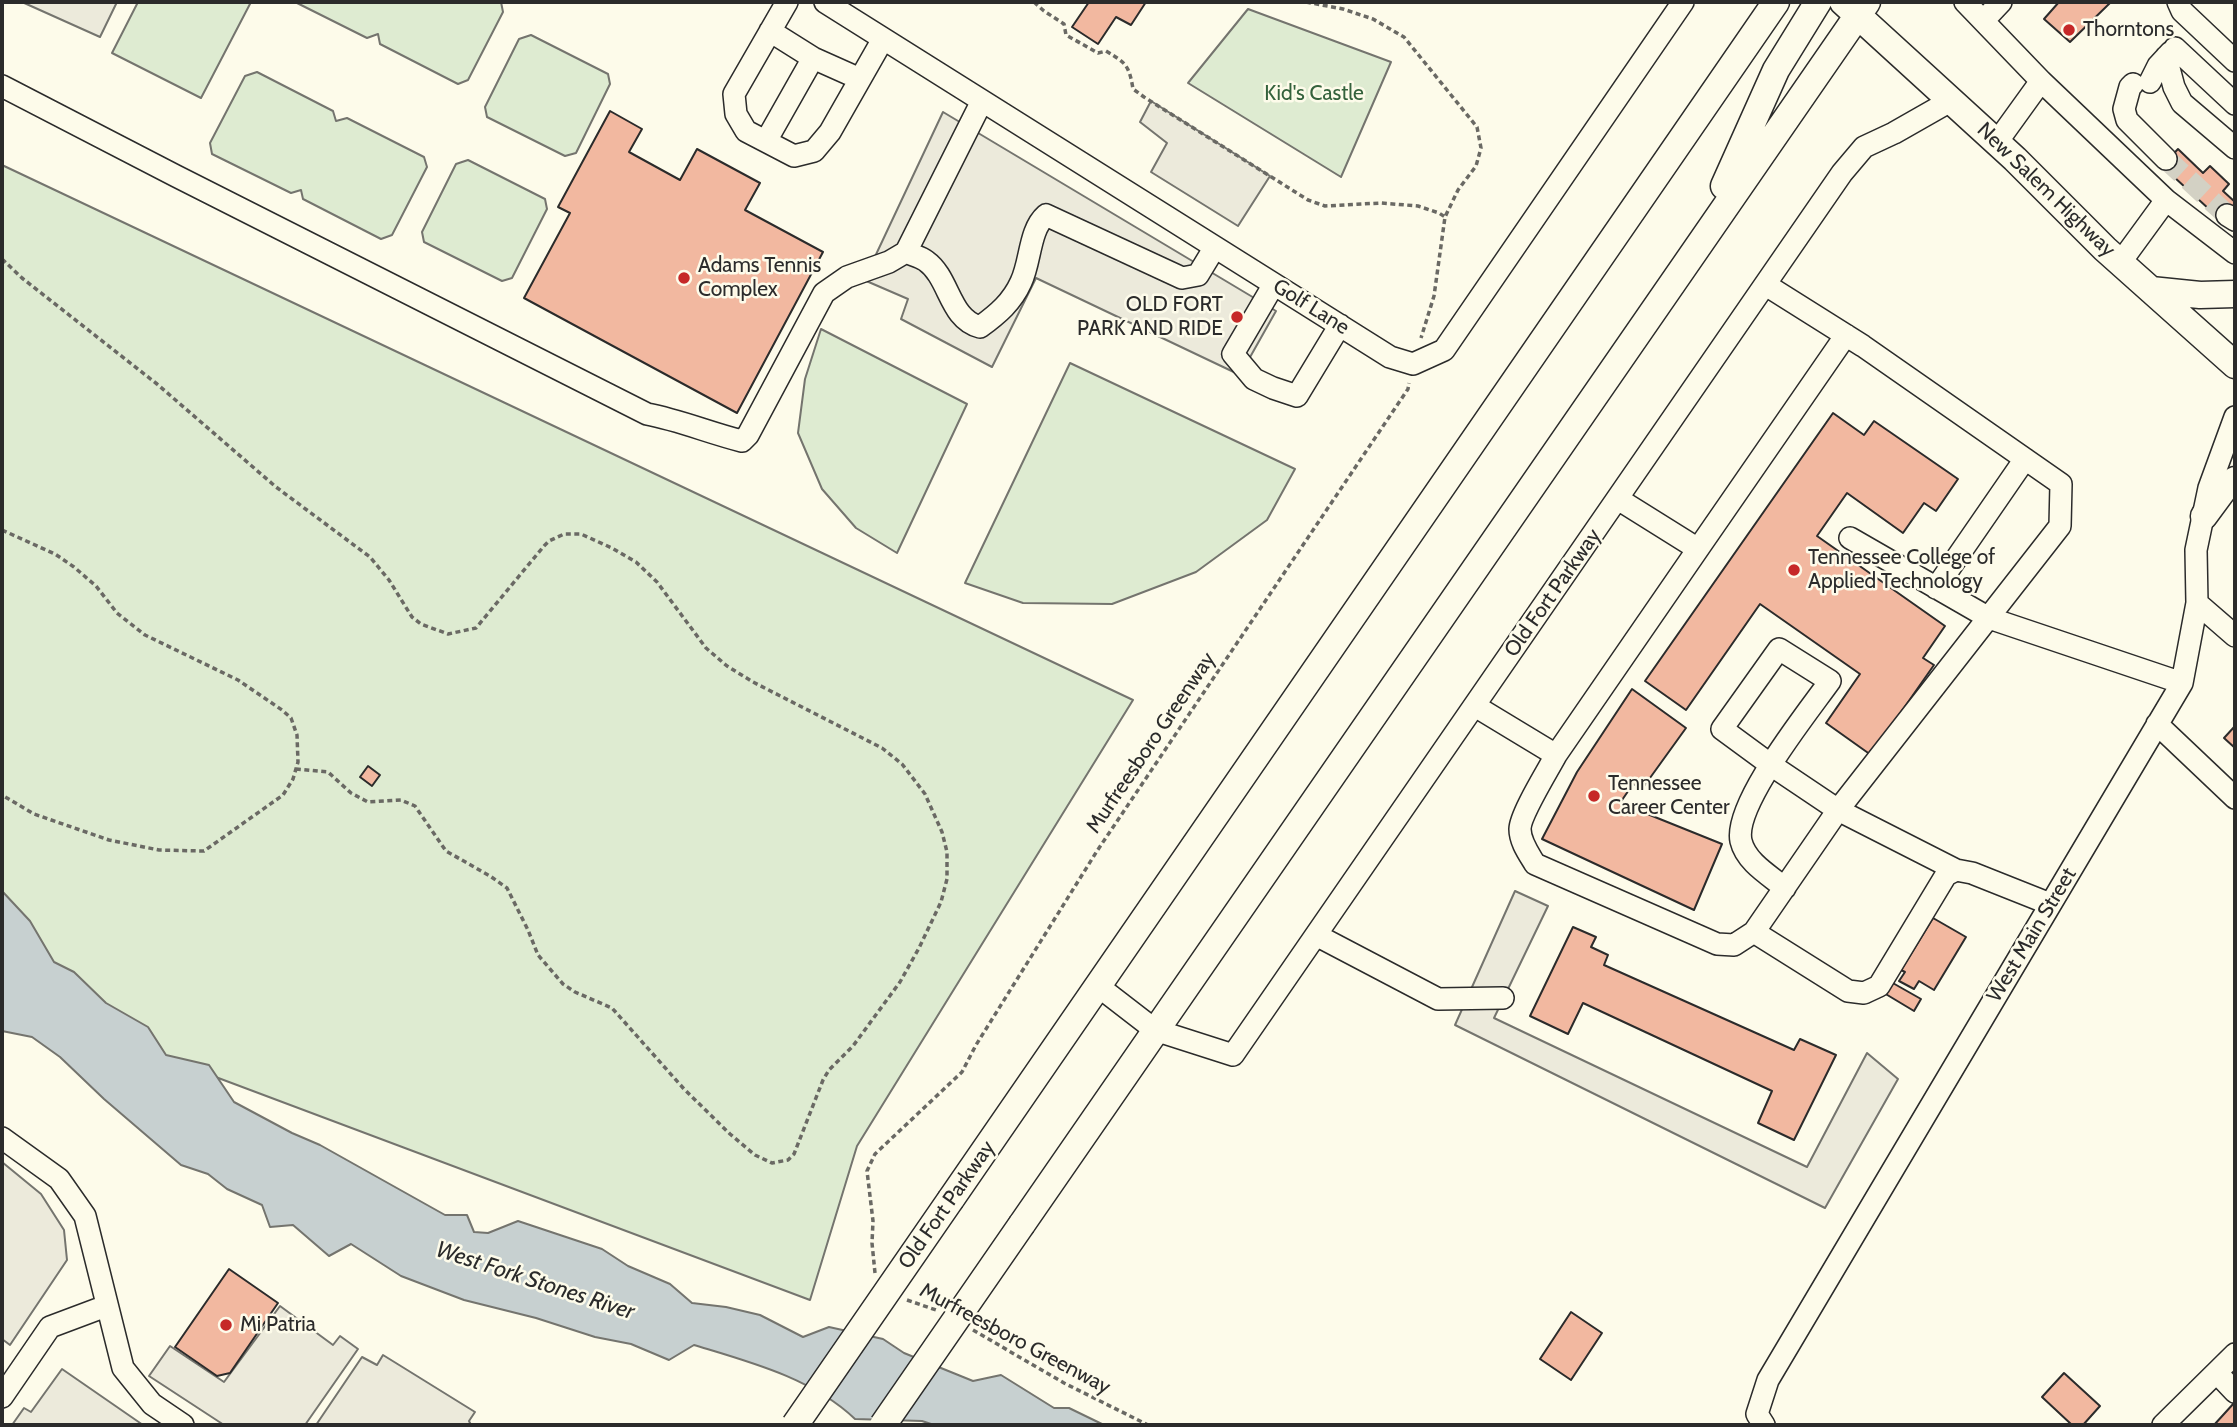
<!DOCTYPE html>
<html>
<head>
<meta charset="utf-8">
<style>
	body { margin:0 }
	#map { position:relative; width:2237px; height:1427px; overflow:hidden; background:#fdfbea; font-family:Cabin,sans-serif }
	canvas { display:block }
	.frame { position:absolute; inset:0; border:4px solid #2b2b2b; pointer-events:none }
</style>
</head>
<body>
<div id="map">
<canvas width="2237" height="1427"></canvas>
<div class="frame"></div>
</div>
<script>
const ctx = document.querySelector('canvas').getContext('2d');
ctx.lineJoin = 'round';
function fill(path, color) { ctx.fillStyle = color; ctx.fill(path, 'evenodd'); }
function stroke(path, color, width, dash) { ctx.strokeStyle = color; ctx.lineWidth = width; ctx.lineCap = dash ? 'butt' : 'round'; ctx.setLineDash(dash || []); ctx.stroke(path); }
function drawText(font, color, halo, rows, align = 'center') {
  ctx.font = font + ' Cabin,sans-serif'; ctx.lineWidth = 5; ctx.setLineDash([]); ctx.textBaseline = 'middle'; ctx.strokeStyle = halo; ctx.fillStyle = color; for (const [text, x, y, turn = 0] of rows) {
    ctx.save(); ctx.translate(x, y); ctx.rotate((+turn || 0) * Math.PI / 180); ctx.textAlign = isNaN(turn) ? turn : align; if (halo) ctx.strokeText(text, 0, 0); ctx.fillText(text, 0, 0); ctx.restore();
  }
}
const green = new Path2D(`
	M138,2H251L201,98L112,53Z
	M295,2H501L503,12L468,80L458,84L380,44L378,34L367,38Z
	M1248,9L1391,62L1341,177L1188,83Z
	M531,35L608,74L610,84L576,153L565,156L487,117L485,107L519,39Z
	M257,72L333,111L336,121L347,118L424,157L427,167L392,235L381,239L303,199L301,190L291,193L212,154L210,143L245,76Z
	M468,160L545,199L547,209L512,278L502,281L424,242L422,232L456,164Z
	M2,165L1133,700L857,1146L810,1300L197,1070L2,1026Z
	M821,329L967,404L897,553L856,528L822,489L798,433L805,379Z
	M1070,363L1295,469L1267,520L1196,572L1112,604L1023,603L965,583Z`);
fill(green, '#deebd1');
stroke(green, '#74746e', 2);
const parking = new Path2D(`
	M22,2H117L100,37Z
	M1151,101L1270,176L1238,226L1151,172L1167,143L1140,122Z
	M943,112L1276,311L1240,375L1036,278L992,367L901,319L908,299L864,280Z
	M1515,891L1548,906L1494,1018L1807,1167L1867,1053L1898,1079L1825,1208L1455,1025Z
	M2,1162L41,1194L64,1230L67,1260L10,1345L2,1339Z
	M280,1306L333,1345L340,1336L358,1349L305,1425H224L149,1376L170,1346L224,1382Z
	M383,1355L475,1412L469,1421L471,1425H316L362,1357L377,1365Z
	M62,1369L143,1425H12L24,1408L31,1412Z`);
fill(parking, '#eceadb');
stroke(parking, '#74746e', 2);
const water = new Path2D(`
	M2,891L30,921L54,962L74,972L106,1003L148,1027L166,1055L209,1065L234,1102L292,1133L320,1145L445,1215H467L474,1232L488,1233L518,1221L602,1249L628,1266L670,1284L692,1303L726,1307L760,1315L803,1337L829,1327L883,1339L904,1353L973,1381L1001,1375L1054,1408H1069L1104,1425H934L922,1421L855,1419C812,1378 750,1362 694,1345L669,1360L631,1344L595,1337L536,1318L464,1300L401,1276L351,1244L329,1256L293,1225L270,1227L262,1205L227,1189L208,1174L181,1165L104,1099L60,1057L32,1037L2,1031Z`);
fill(water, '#c7d0d0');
stroke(water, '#74746e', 2);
const building = new Path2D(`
	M1089,2H1146L1131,25L1116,17L1098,44L1072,27Z
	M2059,2H2111L2070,42L2044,19Z
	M610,111L642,129L629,152L680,180L697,149L760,183L745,210L823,252L737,413L524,298L570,213L558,207Z
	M2178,149L2203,173L2210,166L2229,184L2223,191L2235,202V206L2222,221L2162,166Z
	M1833,413L1864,435L1874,421L1958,479L1936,511L1924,503L1903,533L1847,493L1817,536L1945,626L1923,658L1934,665L1871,755L1826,723L1860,674L1760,604L1686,710L1645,681Z
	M1632,689L1686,728L1642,789L1633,784L1620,803L1722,844L1694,910L1542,839L1577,772Z
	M2235,726V748L2224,738Z
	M368,766L380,775L372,786L360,777Z
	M1933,918L1966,937L1934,990L1919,981L1914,989L1899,981L1905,972L1901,970Z
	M1573,927L1596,937L1591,947L1608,955L1604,965L1794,1050L1800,1039L1836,1055L1794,1140L1758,1123L1772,1091L1583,1003L1568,1034L1530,1016Z
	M1891,982L1921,999L1914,1011L1884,993Z
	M229,1269L278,1303L230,1373L217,1376L175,1347Z
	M1571,1312L1602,1333L1571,1380L1540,1359Z
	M2064,1373L2100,1406L2083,1425H2072L2042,1397Z
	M2234,1403L2235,1425H2214Z`);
fill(building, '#f2b8a0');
stroke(building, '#2b2b2b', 2);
stroke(new Path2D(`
	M2166,159L2227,215`), '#d3d1c4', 21, [21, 10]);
const minor = new Path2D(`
	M787,2L734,94L736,114L746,131L794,156L814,151L830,132L883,39
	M825,2L1390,357L1413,364L1444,350L1683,2
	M1965,2L2041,81L1997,142
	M2178,2L2182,11L2235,61
	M1984,20L2001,2
	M770,31L813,58L860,79
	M2175,48L2235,104
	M2166,57L2174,87L2182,103L2235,148
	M2041,81L2166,200L2235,253
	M2150,82L2158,66L2171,52
	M2133,84L2130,87L2124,109L2127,120L2166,159
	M2,86L176,176L647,414C679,420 710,433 742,441L748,435L824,293L847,277L889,262L906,252L982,101
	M766,141L813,58
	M2227,215L2235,220
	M906,252C912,255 921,257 926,261C950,278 949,319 980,327C998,314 1012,302 1021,282C1031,261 1029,230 1046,215L1182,278L1198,275L1215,247
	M2120,263L2166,200
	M1274,284L1233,354L1254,379L1273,388L1297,396L1340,325
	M1766,285L1863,346L2061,484L2060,526L1838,810L1956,870
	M1618,499L1698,549L1846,335
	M1850,538L1989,618L2182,683
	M1936,588L2025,459
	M2197,603L2235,636
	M1475,706L1556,755C1548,770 1520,815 1520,829C1520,842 1529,854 1535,864L1717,944L1734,945L1754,932L1848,991L1864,993L1879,986L1946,875L1956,870L1972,873L2050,904
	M2157,724L2235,798
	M1556,755L1698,549
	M1754,932L1838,810L1771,765L1722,729L1779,649L1830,681C1808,712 1733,805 1741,841C1746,862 1769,875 1785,888
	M1316,935L1438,999L1503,998
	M1098,986L1155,1030L1233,1055L1842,173L1864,147L1894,133L1952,100
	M2,1138L59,1179L85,1216L123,1368L152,1404L183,1425
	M2217,1373L2235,1392
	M2,1397L50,1327L106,1306
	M1764,1425L1757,1414L1768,1380L2182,683L2197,603L2196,550L2209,488L2235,417
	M2163,1425L2235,1354`);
const major = new Path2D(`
	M1843,2L2015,159L2105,249L2235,365
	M1724,186L1776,70L1818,2
	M2151,290L2200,295L2235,294
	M2204,516L2227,485L2235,480
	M951,1199L1776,2
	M1022,1224L1867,2`);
stroke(minor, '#2b2b2b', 24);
stroke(major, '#2b2b2b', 29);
stroke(new Path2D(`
	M1034,2L1044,11L1064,24L1066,35L1098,53L1106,51C1126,63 1129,65 1133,89L1144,97L1308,200L1325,206L1381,203L1418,206L1439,213L1445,217
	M1306,2L1343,9L1373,19L1404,37L1477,127L1481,148L1476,166L1458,190L1445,217L1434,296L1421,338
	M2,259L22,278L157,384L276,487L370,557L389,580L412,617L421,624L448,634L476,628L544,546L549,541L564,534H581L612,548L636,562L657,582L706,648L727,666L753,682L882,748L902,764L925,794L942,832L947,852V879L941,902L919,948L900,982L853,1046L829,1070L823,1080L794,1154L788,1160L772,1163L755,1155L730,1134L684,1089L612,1008L575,992L563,984L538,955L528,930L507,888L490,876L446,851L415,806L401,800L368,802L351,793L328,772L296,769
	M2,530L55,554L74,567L96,586L117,613L145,635L238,680L282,710L291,718L297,735L298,762L293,779L283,795L204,851L159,850L109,840L34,814L2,795
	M875,1273L872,1243L873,1221L867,1171L875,1154L962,1072L976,1045L1097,851L1408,389L1409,383
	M907,1300L936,1310
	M973,1330L1064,1383L1148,1425`), '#6a6964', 3.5, [5, 3.5]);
stroke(minor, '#fdfbea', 21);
stroke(major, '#fdfbea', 26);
const majorBridge = new Path2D(`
	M795,1425L951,1199
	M883,1425L1022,1224`);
stroke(majorBridge, '#2b2b2b', 29, []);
stroke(majorBridge, '#fdfbea', 26);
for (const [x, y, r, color] of [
	[2069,30,7,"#c62828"],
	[684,278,7,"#c62828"],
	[1237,317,7,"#c62828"],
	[1794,570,7,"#c62828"],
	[1594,796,7,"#c62828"],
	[226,1325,7,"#c62828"]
]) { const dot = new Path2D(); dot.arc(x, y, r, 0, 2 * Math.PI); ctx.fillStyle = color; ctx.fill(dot); stroke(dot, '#fdfbea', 2.5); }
drawText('21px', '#2b2b2b', '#fdfbea', [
	["Thorntons",2083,30],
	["Adams Tennis",698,266],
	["Complex",698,290],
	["OLD FORT",1223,305,"right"],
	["PARK AND RIDE",1223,329,"right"],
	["Tennessee College of",1808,558],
	["Applied Technology",1808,582],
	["Tennessee",1608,784],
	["Career Center",1608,808],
	["Mi Patria",240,1325]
], 'left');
drawText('21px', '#34623c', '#fdfbea', [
	["Kid's Castle",1314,94]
]);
drawText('21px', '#2b2b2b', '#fdfbea', [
	["New Salem Highway",2046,190,44],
	["Golf Lane",1311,307,32],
	["Old Fort Parkway",1553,593,-55],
	["Murfreesboro Greenway",1151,743,-56],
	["West Main Street",2032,935,-59],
	["Old Fort Parkway",947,1205,-55],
	["Murfreesboro Greenway",1015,1339,28]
]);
drawText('italic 23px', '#2b2b2b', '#fdfbea', [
	["West Fork Stones River",535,1281,18]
]);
</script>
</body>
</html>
